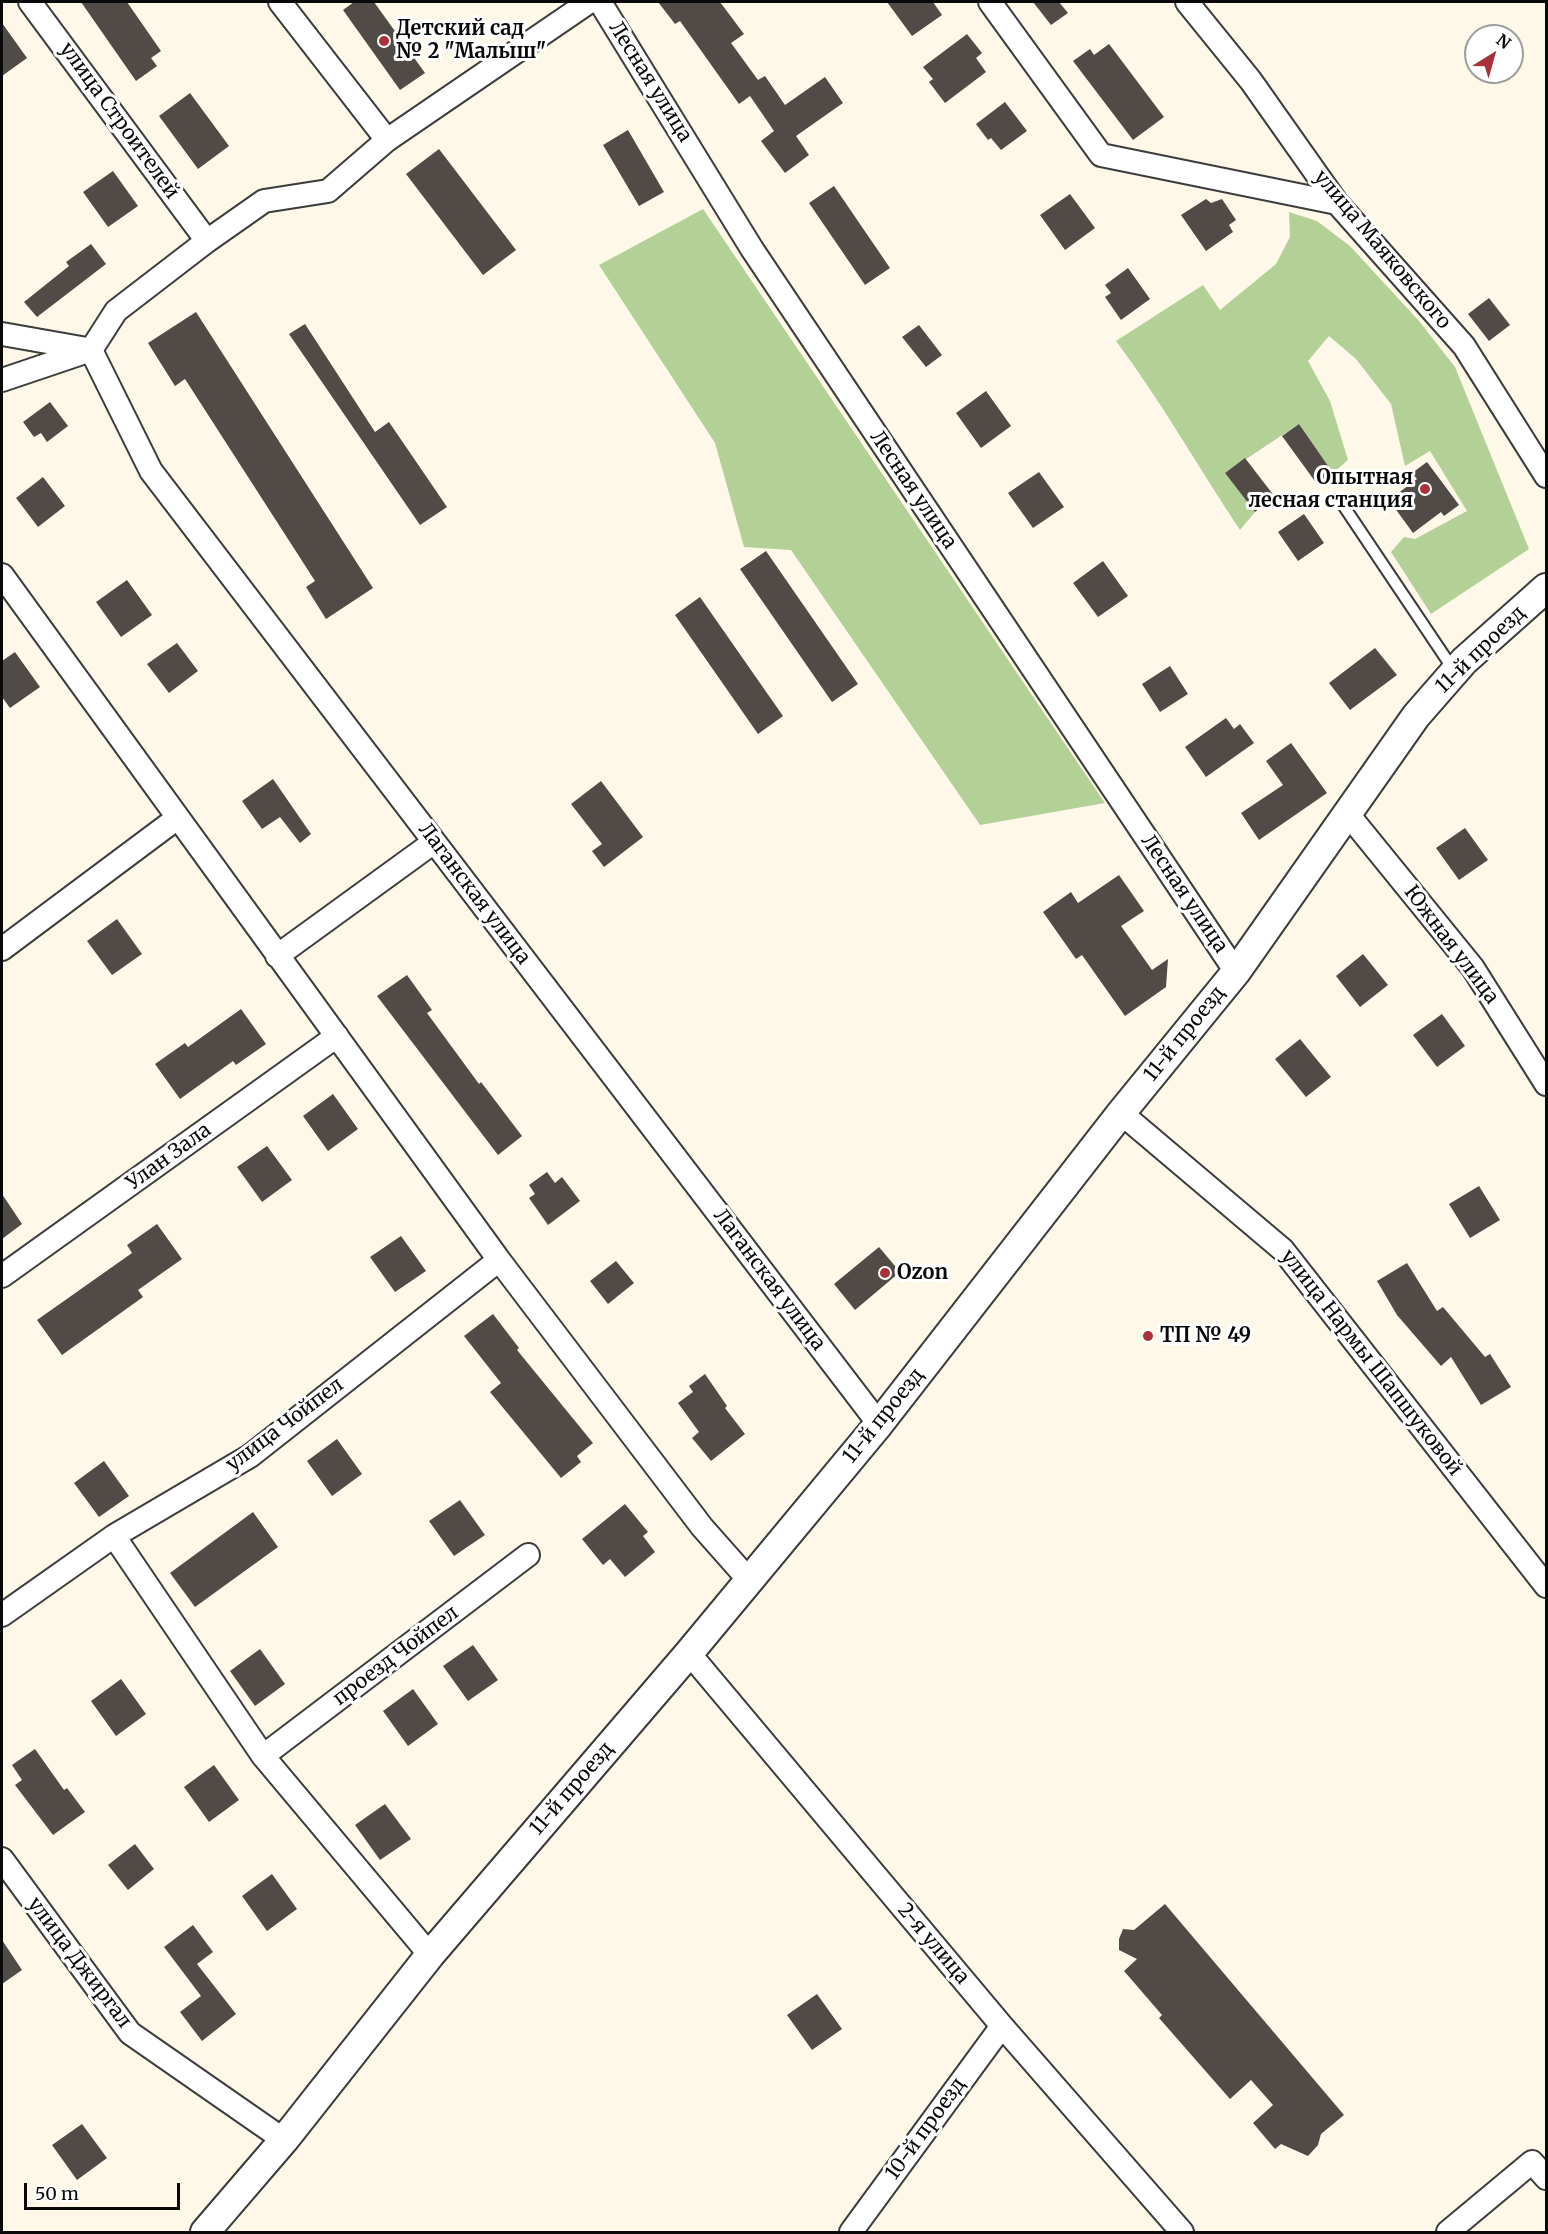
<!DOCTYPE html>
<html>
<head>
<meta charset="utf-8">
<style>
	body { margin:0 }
	#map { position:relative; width:1548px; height:2234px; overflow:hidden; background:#fdf8e8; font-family:Merriweather,serif }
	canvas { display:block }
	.frame { position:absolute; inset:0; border:3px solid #090909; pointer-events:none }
	.north { position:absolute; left:1464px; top:24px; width:60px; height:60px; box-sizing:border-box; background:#fff; border:2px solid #9d9d9d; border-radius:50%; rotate:37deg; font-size:16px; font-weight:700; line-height:24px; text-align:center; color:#090909 }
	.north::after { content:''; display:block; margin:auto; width:21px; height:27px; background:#a9313a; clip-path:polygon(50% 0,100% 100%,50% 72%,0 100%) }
	.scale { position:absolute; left:24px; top:2183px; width:156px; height:27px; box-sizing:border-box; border:3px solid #090909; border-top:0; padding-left:8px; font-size:18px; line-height:21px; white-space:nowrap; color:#090909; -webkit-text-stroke:4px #fff; paint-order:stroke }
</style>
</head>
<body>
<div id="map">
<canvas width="1548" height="2234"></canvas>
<div class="frame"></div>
<div class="north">N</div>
<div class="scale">50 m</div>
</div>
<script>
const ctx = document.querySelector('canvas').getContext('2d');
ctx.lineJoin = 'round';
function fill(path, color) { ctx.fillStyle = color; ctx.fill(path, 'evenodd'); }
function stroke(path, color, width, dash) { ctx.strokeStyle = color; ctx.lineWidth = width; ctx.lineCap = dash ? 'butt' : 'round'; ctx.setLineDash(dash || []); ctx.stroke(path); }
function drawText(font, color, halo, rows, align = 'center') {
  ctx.font = font + ' Merriweather,serif'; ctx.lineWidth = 6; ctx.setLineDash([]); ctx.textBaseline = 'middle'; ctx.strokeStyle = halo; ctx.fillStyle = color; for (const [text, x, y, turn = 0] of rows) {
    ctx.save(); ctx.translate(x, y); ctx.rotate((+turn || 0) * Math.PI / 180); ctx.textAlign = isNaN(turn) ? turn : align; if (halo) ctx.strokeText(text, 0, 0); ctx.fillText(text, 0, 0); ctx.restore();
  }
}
fill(new Path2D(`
	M703,209L1105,803L980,825L791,550L744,547L715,443L599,265Z
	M1289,212L1317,221L1350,246L1419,321L1455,367L1529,549L1431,614L1391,552L1404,537L1415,539L1467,511L1430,451L1405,466L1391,404L1356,359L1329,336L1308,361L1330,401L1348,460L1333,473L1299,424L1225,473L1255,512L1240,530C1198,467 1161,401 1116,341L1203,285L1220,310L1276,264L1290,237Z`), '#b3d197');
fill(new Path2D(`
	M81,2H127L161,51L151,58L157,66L136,81Z
	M354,2H374L425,73L400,90L343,10Z
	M658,2H720L744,34L731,43L758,80L765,76L785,105L825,77L843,103L796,136L809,155L785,173L761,141L774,131L750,96L739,104L680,21L675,24Z
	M887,2H933L942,15L912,36Z
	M1033,2H1059L1068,13L1051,25Z
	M2,23L27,58L2,76Z
	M967,34L982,53L976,58L986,72L945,103L929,82L933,79L923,67Z
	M1109,44L1164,117L1133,140L1073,61L1090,49L1094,55Z
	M190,93L229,146L198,169L159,116Z
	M1005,102L1027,131L1001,150L991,138L988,140L976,124Z
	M628,130L664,192L639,206L603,145Z
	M439,149L516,250L483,275L406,174Z
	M113,171L138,206L108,227L83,192Z
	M834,186L890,268L865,285L809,203Z
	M1070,194L1095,228L1065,250L1040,215Z
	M1206,199L1211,203L1222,199L1236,220L1229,225L1233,232L1206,251L1181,215Z
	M91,244L106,264L37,317L24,302L69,266L66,262Z
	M1128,268L1150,299L1121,320L1105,297L1111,293L1105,285Z
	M1489,298L1510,325L1489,341L1468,314Z
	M196,312L373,588L326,619L306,587L315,581L185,379L175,386L148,343Z
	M305,324L375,432L389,422L447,507L420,525L289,334Z
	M919,325L942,355L926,367L902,337Z
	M986,391L1011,426L981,448L956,413Z
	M50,402L68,426L47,442L41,433L34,437L23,422Z
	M1299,424L1333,473L1317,484L1282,436Z
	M1245,458L1275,497L1255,512L1225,473Z
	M1427,462L1459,505L1444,516L1441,512L1413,533L1389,500L1417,479L1412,473Z
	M1039,472L1064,507L1033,528L1008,493Z
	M43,477L65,506L38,527L16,498Z
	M1304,514L1324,543L1298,561L1278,532Z
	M766,551L858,684L832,702L740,569Z
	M1103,561L1128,596L1098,617L1073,583Z
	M127,580L152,615L121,637L96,602Z
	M700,597L783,716L758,734L675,615Z
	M177,643L198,671L169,693L147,664Z
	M1375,648L1397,675L1350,710L1329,683Z
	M15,652L40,687L10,708L2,697V661Z
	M1170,666L1188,694L1160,712L1142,684Z
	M1226,718L1234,729L1240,724L1254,743L1206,777L1185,747Z
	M1291,743L1327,793L1259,840L1241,813L1283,785L1266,761Z
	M273,779L311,834L300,843L280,817L262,829L242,801Z
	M601,781L643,837L604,867L592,851L602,844L571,804Z
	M1465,828L1488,860L1459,880L1436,848Z
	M1119,875L1144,911L1121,926L1152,970L1168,959L1166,987L1125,1016L1082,955L1076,959L1043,912L1071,892L1078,903Z
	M117,919L142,954L112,975L87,941Z
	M1363,954L1388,985L1360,1007L1336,976Z
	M407,975L432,1010L427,1013L479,1084L481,1082L522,1136L498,1155L377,996Z
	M241,1009L266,1044L236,1065L233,1061L180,1099L155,1064L185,1043L188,1047Z
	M1442,1014L1465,1046L1437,1067L1413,1035Z
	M1300,1039L1331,1077L1306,1097L1275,1059Z
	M333,1094L358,1129L328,1151L303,1116Z
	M267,1146L292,1180L262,1202L237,1167Z
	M547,1172L555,1183L562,1177L580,1201L548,1225L529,1198L535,1194L529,1185Z
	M1479,1186L1500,1220L1470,1238L1449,1204Z
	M2,1194L22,1224L2,1239Z
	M157,1224L182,1259L138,1290L143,1297L62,1355L37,1320L132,1253L127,1245Z
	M401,1236L426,1271L395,1292L370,1257Z
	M879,1247L900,1272L855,1310L834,1284Z
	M616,1261L634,1283L608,1304L590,1281Z
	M1407,1263L1437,1311L1443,1307L1485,1357L1490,1354L1511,1387L1481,1405L1451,1357L1441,1366L1397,1315L1377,1281Z
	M493,1314L519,1348L517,1350L593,1443L577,1456L581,1462L561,1478L490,1392L501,1383L464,1336Z
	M705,1374L727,1406L725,1408L745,1434L711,1461L692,1438L699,1432L678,1403L693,1392L689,1386Z
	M337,1439L362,1474L332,1496L307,1461Z
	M104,1461L129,1496L99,1517L74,1483Z
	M460,1500L485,1535L454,1556L429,1521Z
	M625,1504L648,1532L643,1536L655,1552L625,1577L610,1559L603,1565L582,1539Z
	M253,1512L278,1547L195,1607L170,1573Z
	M473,1645L498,1680L468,1701L443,1666Z
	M260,1649L285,1684L255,1706L230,1671Z
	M121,1679L146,1714L116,1736L91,1701Z
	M413,1689L438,1724L408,1746L383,1711Z
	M35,1749L64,1790L67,1788L85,1812L53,1835L15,1785L22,1780L12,1765Z
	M214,1765L239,1800L209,1822L184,1787Z
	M385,1804L411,1839L380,1860L355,1825Z
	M135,1844L154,1869L128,1890L108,1865Z
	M272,1874L297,1909L267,1931L242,1896Z
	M1165,1904L1344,2115L1321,2134L1318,2145L1308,2156L1281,2144L1275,2149L1253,2123L1273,2105L1251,2080L1230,2099L1159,2018L1162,2015L1124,1971L1137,1959L1119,1950V1939L1123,1929L1134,1930Z
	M193,1925L213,1952L197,1964L236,2014L202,2041L180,2012L201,1996L164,1947Z
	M2,1940L22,1970L2,1984Z
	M817,1994L842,2029L812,2050L787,2015Z
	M82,2124L107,2158L77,2180L52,2145Z`), '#514b47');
const service = new Path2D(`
	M1343,505L1453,669`);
const minor = new Path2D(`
	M30,2L207,241
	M280,2L387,140
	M600,2L752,249L1236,972
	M990,2L1101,155L1337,203
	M1187,2L1251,81L1337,203L1464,346L1546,476
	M2,334L87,349
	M91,350L151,471L879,1424
	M2,380L91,350L116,311L207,241L264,201L328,191L387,140L589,2
	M2,575L499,1260L702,1527L748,1579
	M1347,813L1473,968L1546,1084
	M2,949L176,819
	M277,956L434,842
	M1121,1113L1283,1250L1546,1586
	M2,1276L337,1036
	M114,1536L263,1756L430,1955
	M2,1615L114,1536L250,1456L499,1260
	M689,1653L1002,2026L1182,2232
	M263,1756L528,1555
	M2,1859L130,2033L284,2140
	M851,2232L1002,2026
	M1448,2232L1532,2162L1546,2178`);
const tertiary = new Path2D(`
	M205,2232L284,2140L430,1955L689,1653L879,1424L1121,1113L1236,972L1416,716L1464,661L1546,588`);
stroke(service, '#3c3c3c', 14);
stroke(minor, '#3c3c3c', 26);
stroke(tertiary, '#3c3c3c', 32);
stroke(service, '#fff', 10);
stroke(minor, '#fff', 22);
stroke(tertiary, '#fff', 28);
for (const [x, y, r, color] of [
	[384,41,6,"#a9313a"],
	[1425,489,6,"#a9313a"],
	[885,1273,6,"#a9313a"],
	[1148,1336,6,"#a9313a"]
]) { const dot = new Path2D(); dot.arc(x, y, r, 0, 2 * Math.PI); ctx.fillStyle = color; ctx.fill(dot); stroke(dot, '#fff', 2); }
drawText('bold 20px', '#090909', '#fff', [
	["Детский сад",396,29],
	["№ 2 \"Малыш\"",396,52],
	["Опытная",1413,478,"right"],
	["лесная станция",1413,501,"right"],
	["Ozon",897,1273],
	["ТП № 49",1160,1336]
], 'left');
drawText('20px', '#090909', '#fff', [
	["Лесная улица",650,82,58],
	["улица Строителей",119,121,54],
	["улица Маяковского",1382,250,50],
	["Лесная улица",913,490,56],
	["11-й проезд",1481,650,-44],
	["Лаганская улица",474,894,53],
	["Лесная улица",1184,894,56],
	["Южная улица",1451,945,53],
	["11-й проезд",1185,1034,-51],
	["Улан Зала",169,1157,-36],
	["Лаганская улица",769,1280,53],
	["улица Нармы Шапшуковой",1371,1363,52],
	["11-й проезд",884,1416,-51],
	["улица Чойпел",285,1425,-37],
	["проезд Чойпел",396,1656,-37],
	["11-й проезд",572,1789,-49],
	["2-я улица",933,1944,50],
	["улица Джиргал",79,1963,53],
	["10-й проезд",926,2129,-54]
]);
</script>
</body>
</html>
